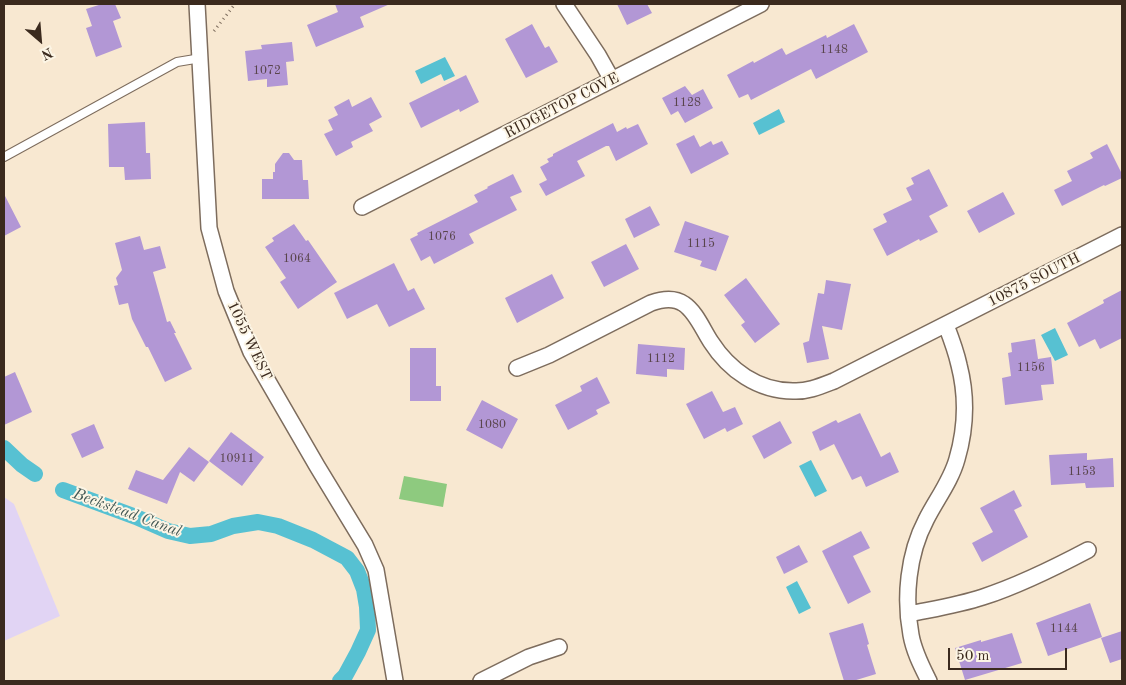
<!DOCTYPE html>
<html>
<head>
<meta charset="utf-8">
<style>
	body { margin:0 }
	#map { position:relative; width:1126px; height:685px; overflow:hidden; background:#f8e8d1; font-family:"Old Standard TT",serif }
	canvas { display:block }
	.frame { position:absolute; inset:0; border:5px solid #3b2a1e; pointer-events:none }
	.north { position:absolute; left:15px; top:15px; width:50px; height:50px; -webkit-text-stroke:4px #fcf5e5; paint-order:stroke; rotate:153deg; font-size:14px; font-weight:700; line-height:20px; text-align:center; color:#3b2a1e }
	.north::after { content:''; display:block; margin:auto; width:18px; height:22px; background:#3b2a1e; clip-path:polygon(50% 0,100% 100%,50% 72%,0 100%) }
	.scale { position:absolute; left:948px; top:648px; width:119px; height:22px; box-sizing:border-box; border:2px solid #3b2a1e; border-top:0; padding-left:6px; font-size:15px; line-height:18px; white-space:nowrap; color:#3b2a1e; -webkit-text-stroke:4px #fcf5e5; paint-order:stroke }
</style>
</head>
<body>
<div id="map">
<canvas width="1126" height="685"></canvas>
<div class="frame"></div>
<div class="north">N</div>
<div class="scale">50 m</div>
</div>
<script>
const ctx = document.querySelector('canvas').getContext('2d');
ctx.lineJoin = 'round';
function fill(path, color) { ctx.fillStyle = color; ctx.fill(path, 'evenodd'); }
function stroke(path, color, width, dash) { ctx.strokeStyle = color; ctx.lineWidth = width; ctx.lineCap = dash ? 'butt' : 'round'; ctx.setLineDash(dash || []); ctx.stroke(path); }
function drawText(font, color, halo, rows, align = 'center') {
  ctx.font = font + ' "Old Standard TT",serif'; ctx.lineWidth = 4; ctx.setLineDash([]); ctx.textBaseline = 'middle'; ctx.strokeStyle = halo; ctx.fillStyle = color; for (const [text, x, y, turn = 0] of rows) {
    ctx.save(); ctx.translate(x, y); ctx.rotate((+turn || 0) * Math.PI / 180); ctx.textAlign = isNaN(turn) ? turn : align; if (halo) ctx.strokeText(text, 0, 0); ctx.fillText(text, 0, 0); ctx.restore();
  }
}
fill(new Path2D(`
	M4,497L14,504L60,616L4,641Z`), '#e1d4f4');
fill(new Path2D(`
	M404,476L447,484L443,507L399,499Z`), '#8eca7f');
fill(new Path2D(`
	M445,57L455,76L444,81L441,74L421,84L415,71Z
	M779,109L785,122L759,135L753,123Z
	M1055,328L1068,355L1055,361L1041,335Z
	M811,460L827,491L815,497L799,466Z
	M797,581L811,608L799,614L786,587Z`), '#57c1d2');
stroke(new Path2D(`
	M4,448L22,465L35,474
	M63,490L136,517L168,531L190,536L211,534L233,526L258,522L278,526L313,540L347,558L357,571L364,589L367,607L368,630L358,652L345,676L340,681`), '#57c1d2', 16);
fill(new Path2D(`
	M102,4H115L121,18L113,21L122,47L96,57L86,28L92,26L86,9Z
	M335,4H390L360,17L364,27L316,47L307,25L338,12Z
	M617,4H647L652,13L627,25Z
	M532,24L545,48L549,46L558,62L526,78L505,39Z
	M854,24L868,52L816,79L811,69L751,100L748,94L739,98L727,75L753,61L754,63L782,48L786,55L826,35L827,38Z
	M292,42L294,61L286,62L288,85L267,87V79L248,81L245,51L262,49L261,45Z
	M466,75L479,102L460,112L459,109L421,128L409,103Z
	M685,86L692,95L703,89L713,108L685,123L678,111L671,115L662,98Z
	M371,97L382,117L369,124L373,131L351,142L353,147L336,156L324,134L333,130L328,120L338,115L334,107L349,99L352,107Z
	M145,122L146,153H150L151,179L125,180L124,167H109L108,124Z
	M613,123L617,132L626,127L627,129L638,124L648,144L616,161L609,146H606L577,161L585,176L546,196L539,184L547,180L540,167L549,162L547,159L553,156V154Z
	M694,135L700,147L711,141L713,145L722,141L729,154L691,174L676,144Z
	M1107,144L1122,174V178L1105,186L1104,185L1062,206L1054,190L1072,181L1067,171L1093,158L1090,153Z
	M283,153H289L294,160H302L303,180H308L309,199H262V179H273V172H275V164Z
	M929,169L948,206L929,216L938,232L920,241L919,239L887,256L873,229L887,222L883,214L912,200L906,188L914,184L911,178Z
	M513,174L522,192L510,197L517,210L469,234L474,243L434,264L430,256L421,261L410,239L418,235L417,233L478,202L474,195L488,188L487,187Z
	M1003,192L1015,214L979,233L967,211Z
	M4,194L21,227L4,236Z
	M650,206L660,225L634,238L625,219Z
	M685,221L729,236L716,271L700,266L702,261L674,252Z
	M294,224L306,241L308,240L337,282L298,309L280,282L286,278L265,247L274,241L272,238Z
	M140,236L144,250L160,246L166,268L153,272L167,322L170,321L176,333H174L192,369L165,382L148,347H146L132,319L128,303L119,305L114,286L118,285L116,278L122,270L115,243Z
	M626,244L639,269L604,287L591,262Z
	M394,263L408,291L414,288L425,309L389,327L377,304L347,319L334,293Z
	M552,274L564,298L517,323L505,298Z
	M746,278L780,324L755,343L741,325L745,322L724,295Z
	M826,280L851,284L842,330L822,326L829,359L807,363L803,343L809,341L818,293L824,294Z
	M1122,290V338L1100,349L1095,339L1079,347L1067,323L1104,303L1103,300Z
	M1035,339L1038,359L1051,357L1054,384L1041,385L1043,400L1005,405L1002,378L1011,376L1008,353L1012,352L1011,343Z
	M638,344L685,348L684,370L667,369V377L636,374Z
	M410,348H436V386H441V401H410Z
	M15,372L32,412L4,425V377Z
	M597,377L610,403L596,410L598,414L568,430L555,405L582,391L580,386Z
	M712,391L723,412L735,407L743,424L727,432L725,428L704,439L686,404Z
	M482,400L518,419L502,449L466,430Z
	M860,413L881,457L890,452L899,472L866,487L861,476L852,480L834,444L820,451L812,432L836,420L838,423Z
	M780,421L792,443L764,459L752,436Z
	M94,424L104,448L82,458L71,434Z
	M231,432L264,457L242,486L209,461Z
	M189,447L209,462L194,482L180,472L167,504L128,489L136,470L163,480Z
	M1087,453V460L1113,458L1114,487L1086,488L1085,483L1051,485L1049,455Z
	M1014,490L1022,506L1014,510L1028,537L982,562L972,543L993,532L980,508Z
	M861,531L870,548L853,556L871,592L848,604L822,551Z
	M799,545L808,562L784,574L776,557Z
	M1090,603L1102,637L1048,656L1036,623Z
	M863,623L869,644L867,645L876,674L853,681H844L829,633Z
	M1122,631V659L1110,663L1101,638Z
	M1012,633L1022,663L965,680L955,648L981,640V642Z`), '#b297d5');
const service = new Path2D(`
	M4,157L177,62L201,58`);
const minor = new Path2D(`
	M197,4L209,228L226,291L251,352L317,466L365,545L376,570L395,681
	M564,4L598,55L612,80
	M362,207L761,4
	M517,368L549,355L651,303C662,299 674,297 684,304C696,312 703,330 711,342C729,370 758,391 793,391C807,392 821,386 834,381L1122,235
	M909,614C933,609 959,605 983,597C1020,585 1054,568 1088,550
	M481,681L529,657L559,647
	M929,681C922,667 914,652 911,635C904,598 908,554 926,520C936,500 951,481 957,459C966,428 967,396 959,365C956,351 951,338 946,325`);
stroke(service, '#7d6c5d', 10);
stroke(minor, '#7d6c5d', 18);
stroke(new Path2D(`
	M214,31L235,4`), '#7d6c5d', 3, [1, 4]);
stroke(service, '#fff', 8);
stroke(minor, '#fff', 15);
drawText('12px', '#59454c', null, [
	["1148",834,50],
	["1072",267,71],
	["1128",687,103],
	["1076",442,237],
	["1115",701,244],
	["1064",297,259],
	["1112",661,359],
	["1156",1031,368],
	["1080",492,425],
	["10911",237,459],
	["1153",1082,472],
	["1144",1064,629]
]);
drawText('15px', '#3b2a1e', '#fcf5e5', [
	["RIDGETOP COVE",562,106,-27],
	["10875 SOUTH",1034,280,-27],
	["1055 WEST",249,341,65]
]);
drawText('italic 16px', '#435754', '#fcf5e5', [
	["Beckstead Canal",127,513,20]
]);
</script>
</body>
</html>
